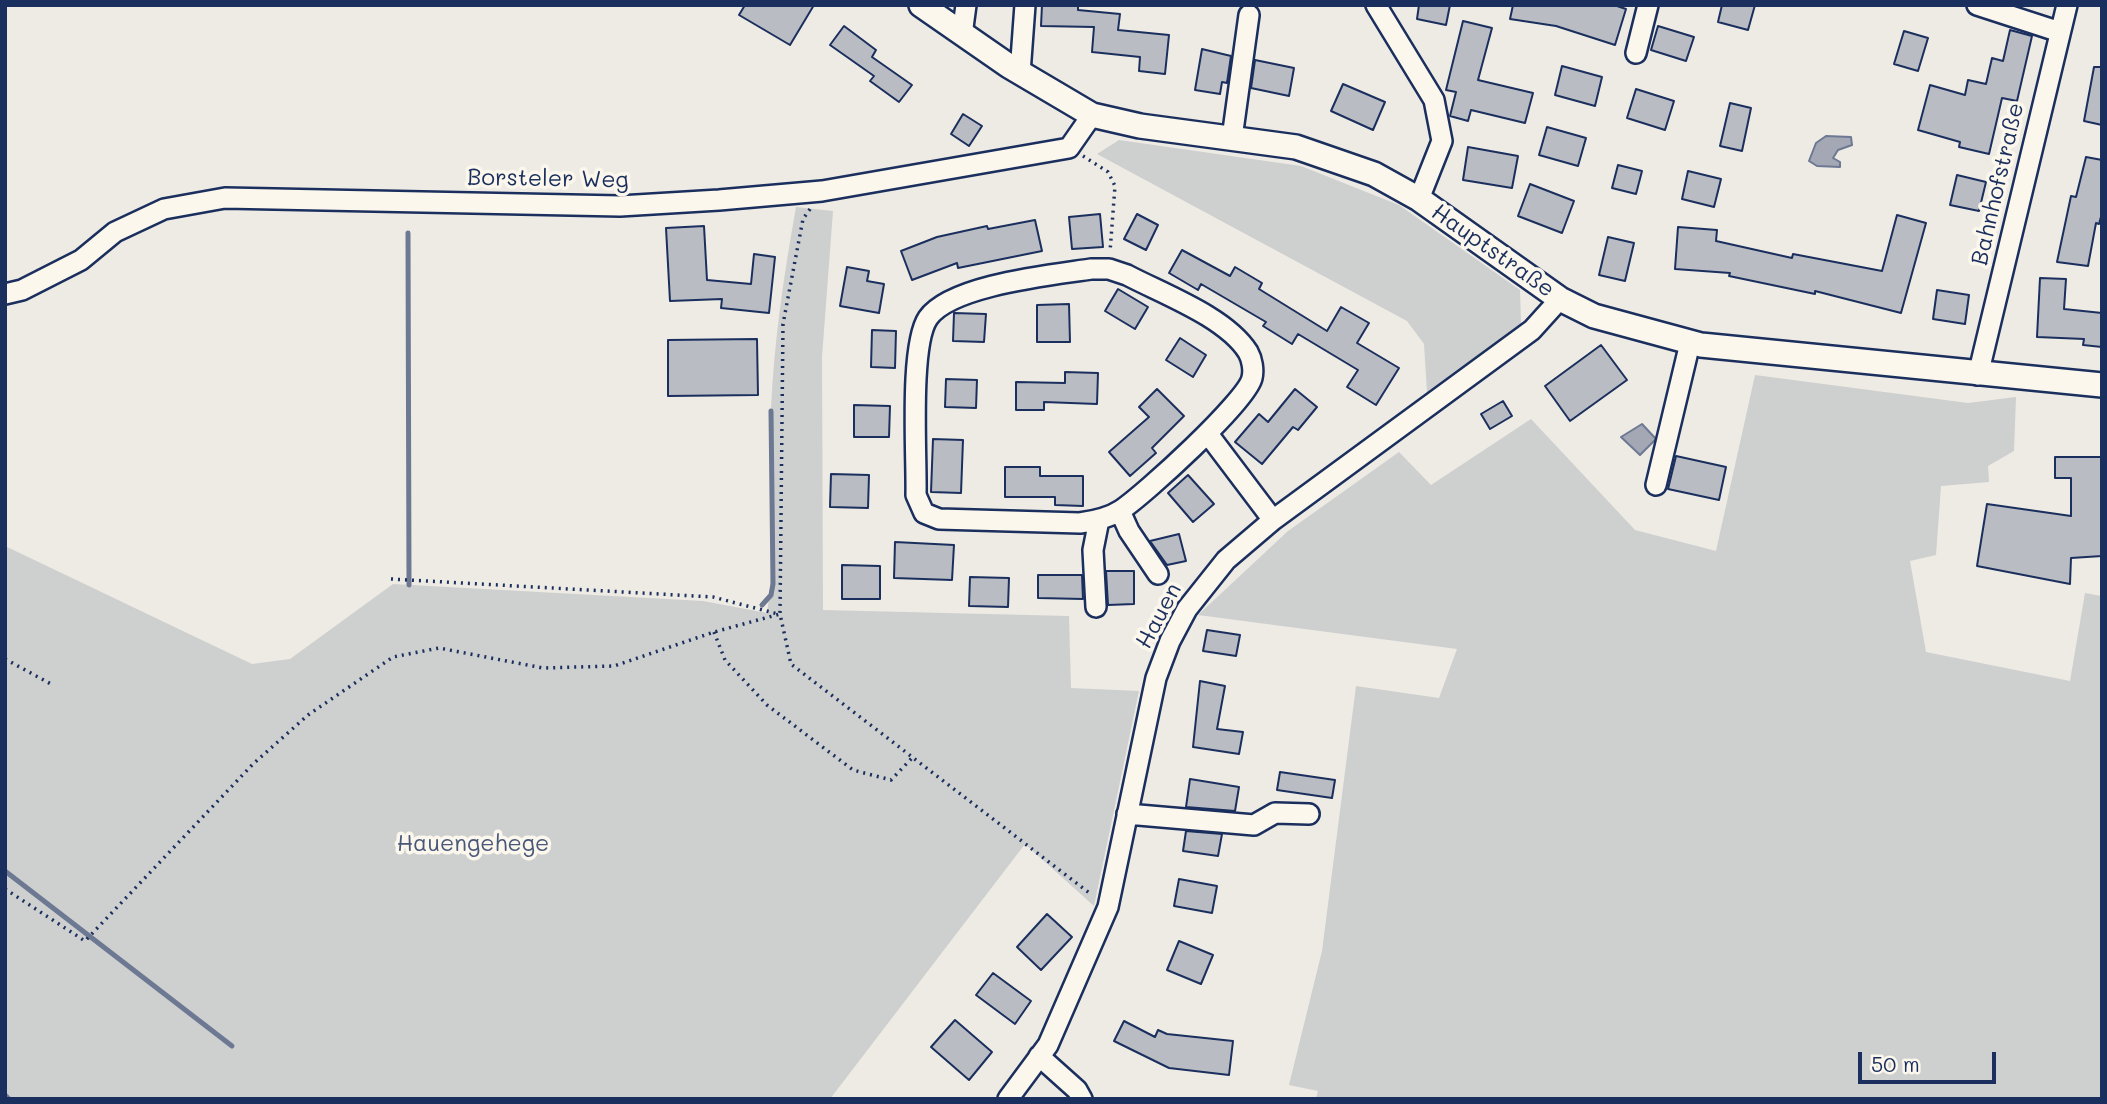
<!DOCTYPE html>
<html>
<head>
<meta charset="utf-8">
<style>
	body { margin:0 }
	#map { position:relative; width:2107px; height:1104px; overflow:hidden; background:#eeebe4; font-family:Mali,sans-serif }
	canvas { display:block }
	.frame { position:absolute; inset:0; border:7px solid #1b2f5e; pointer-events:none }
	.scale { position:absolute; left:1858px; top:1052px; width:138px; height:32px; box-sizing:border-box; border:4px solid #1b2f5e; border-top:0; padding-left:9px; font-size:21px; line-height:24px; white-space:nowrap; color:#1b2f5e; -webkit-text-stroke:5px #fbf7ec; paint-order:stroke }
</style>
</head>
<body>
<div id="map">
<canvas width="2107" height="1104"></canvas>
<div class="frame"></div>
<div class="scale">50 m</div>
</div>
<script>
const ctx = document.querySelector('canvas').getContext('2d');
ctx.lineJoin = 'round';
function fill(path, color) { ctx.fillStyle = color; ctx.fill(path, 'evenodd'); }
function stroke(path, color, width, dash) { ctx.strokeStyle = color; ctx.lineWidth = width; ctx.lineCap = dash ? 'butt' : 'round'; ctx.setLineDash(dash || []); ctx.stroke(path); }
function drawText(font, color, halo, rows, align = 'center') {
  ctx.font = font + ' Mali,sans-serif'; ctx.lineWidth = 7; ctx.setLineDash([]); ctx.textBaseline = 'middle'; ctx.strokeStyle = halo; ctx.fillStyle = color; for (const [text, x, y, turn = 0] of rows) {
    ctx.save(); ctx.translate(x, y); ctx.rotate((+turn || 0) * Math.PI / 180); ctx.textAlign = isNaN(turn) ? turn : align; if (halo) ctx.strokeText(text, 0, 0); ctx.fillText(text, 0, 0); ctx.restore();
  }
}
fill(new Path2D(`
	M1119,140L1301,166L1399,205L1520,290L1521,324L1427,392L1424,344L1407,321L1097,154Z
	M796,207L833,211L822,357L823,610L1069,616L1071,688L1139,691L1094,906L1025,844L830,1099H5V546L252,664L290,659L393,584L703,601L767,613C778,546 768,477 771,409C774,341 784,274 796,207Z
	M1755,375L1968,403L2016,397L2014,451L1988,466L1989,482L1941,486L1936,555L1910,561L1926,652L2070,681L2085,593L2102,596V1099H1316L1318,1091L1289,1085L1322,951L1356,686L1439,698L1457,649L1198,615L1288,531L1399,452L1431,485L1531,419L1635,530L1716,551Z`), '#cecfcf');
const water = new Path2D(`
	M1826,136L1851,137L1852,145L1838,150L1833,158L1840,162V167L1817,166L1809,161L1816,143Z
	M1642,424L1656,439L1640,455L1621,437Z`);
fill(water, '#a3a8b4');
stroke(water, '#6d7892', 2);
stroke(new Path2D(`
	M408,233L409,585
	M762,605L771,595L773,584L771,411
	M5,871L232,1046
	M5,1095L9,1099`), '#6d7892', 5);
const building = new Path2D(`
	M745,5H814L790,45L739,15Z
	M1042,5H1078V10L1120,14L1118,30L1169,35L1165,74L1139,71L1140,57L1092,52L1094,27L1041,26Z
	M1419,5H1450L1446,25L1417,19Z
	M1513,5H1614L1626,9L1615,45L1556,26L1510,19Z
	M1722,5H1755L1748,30L1718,22Z
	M1463,21L1492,28L1478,80L1533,93L1525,123L1471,110L1468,121L1450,116L1456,92L1446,90Z
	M844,26L876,50L872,57L912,85L899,102L870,81L874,76L830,45Z
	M1658,26L1694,37L1686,61L1651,50Z
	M2010,30L2032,36L2017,101L2002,98L1989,154L1959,147L1960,142L1918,130L1930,85L1965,95L1968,80L1986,84L1992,58L2003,61Z
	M1904,31L1928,38L1918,71L1894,64Z
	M1202,49L1231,56L1227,83L1222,82L1220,94L1195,90Z
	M1255,60L1294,68L1289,96L1251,88Z
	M1562,66L1602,77L1595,106L1555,95Z
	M2094,67H2102V125L2084,121Z
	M1343,84L1385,102L1373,130L1331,111Z
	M1636,89L1674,101L1665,130L1627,118Z
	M1730,103L1751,108L1742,151L1720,146Z
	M963,114L982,126L969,146L951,134Z
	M1547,127L1586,138L1578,166L1539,155Z
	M1468,147L1518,156L1512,188L1463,180Z
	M2086,157L2102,160V213L2099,224L2096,223L2088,266L2057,262L2071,196L2076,197Z
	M1618,165L1642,171L1636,194L1612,188Z
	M1688,171L1721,179L1714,207L1682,199Z
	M1957,175L1986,182L1979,211L1950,205Z
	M1530,184L1574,201L1562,233L1518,216Z
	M1100,214L1103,247L1072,249L1069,217Z
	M1137,214L1158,225L1146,250L1124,239Z
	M1897,215L1926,223L1901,313L1815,291V294L1729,276L1730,273L1675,269L1678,227L1717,230L1716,241L1792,258L1793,254L1882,271Z
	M1035,220L1042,251L958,268L957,263L912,280L901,251L937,237L987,226L988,229Z
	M704,226L707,280L751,284L754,254L775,257L769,313L721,308L722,299L670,301L666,228Z
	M1608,237L1634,243L1625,281L1599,275Z
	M1182,250L1230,276L1235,267L1262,283L1259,289L1327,331L1341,307L1369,323L1357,343L1399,368L1376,405L1347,387L1358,370L1298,334L1292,344L1263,326L1266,322L1201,284L1198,290L1169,273Z
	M847,267L869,271L867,281L884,284L879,313L840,306Z
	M2040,278L2066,279L2064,309L2102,313V347L2083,345L2084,339L2037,337Z
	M1118,289L1148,307L1135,329L1105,311Z
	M1937,290L1969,295L1965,324L1933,319Z
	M1069,304L1070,342H1037V305Z
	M954,313L986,314L984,342L953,341Z
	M872,330L896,331L895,368L871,367Z
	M1180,338L1206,355L1193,377L1166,360Z
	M757,339L758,395L668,396V340Z
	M1601,345L1627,380L1570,421L1545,386Z
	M1065,372L1098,373L1097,404L1044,402V410H1016V382L1065,383Z
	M946,379L977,380L976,408L945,407Z
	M1157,389L1184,416L1152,448L1156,453L1130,476L1109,452L1149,417L1139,407Z
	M1295,389L1317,407L1298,430L1293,427L1262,464L1235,442L1259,414L1268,422Z
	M1503,401L1512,416L1490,429L1481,414Z
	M854,405L890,406L889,437H854Z
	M933,439L963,440L961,493L931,492Z
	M1676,456L1726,467L1719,500L1668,489Z
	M2055,457H2102V556L2071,558L2070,584L1977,566L1987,504L2071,516V478H2055Z
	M1005,467H1040V476H1083V506L1055,505V497H1005Z
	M831,474L869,475L868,508L830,507Z
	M1188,475L1214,504L1193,522L1168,493Z
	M1179,534L1186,561L1167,565L1150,541Z
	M895,542L954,545L952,580L894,578Z
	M842,565L880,566V599H842Z
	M1106,571H1134V604L1108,605Z
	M1038,575H1082L1083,599L1038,598Z
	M970,577L1009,578L1008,607L969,606Z
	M1207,630L1240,635L1236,656L1203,651Z
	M1200,681L1225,686L1217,729L1243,732L1239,754L1193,747Z
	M1280,772L1335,780L1332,798L1277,790Z
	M1190,779L1239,787L1235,811L1186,807Z
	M1186,831L1222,834L1218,856L1183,851Z
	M1179,879L1217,886L1212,913L1174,906Z
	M1047,914L1072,937L1041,970L1017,947Z
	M1179,941L1213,955L1201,984L1167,970Z
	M993,973L1031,1001L1015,1024L976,995Z
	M955,1020L992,1052L969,1080L931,1047Z
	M1124,1021L1155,1037L1158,1030L1167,1034L1233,1041L1229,1075L1169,1068L1114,1041Z`);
fill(building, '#b9bcc3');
stroke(building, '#1b2f5e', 2);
const minor = new Path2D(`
	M1376,5L1434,100L1442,141L1419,199
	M1977,5L2060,32
	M962,35L966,5
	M1636,53L1648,5
	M1020,73L1025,5
	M1232,138L1249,15
	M1091,269H1109L1127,275C1163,294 1226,317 1248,352C1252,359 1254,370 1252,378C1247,401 1144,495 1121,510C1109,518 1094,521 1080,523L939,519L924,513L916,495C917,458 909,346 928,318C951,285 1052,275 1091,269Z
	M5,294L22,290L81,260L115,232L164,209L225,198L620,206L719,200L822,191L1069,148L1092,115
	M1978,375L2067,5
	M1208,434L1273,520
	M1656,485L1690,343
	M1120,511L1129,531L1158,574
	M1096,607L1093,550L1099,520
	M1127,814L1254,825L1275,813L1309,814
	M1039,1056L1077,1090L1082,1099
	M1008,1099L1048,1045L1108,907L1156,678L1170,641L1187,609L1226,560L1273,520L1532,330L1560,299`);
const major = new Path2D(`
	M921,5L1009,66L1092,115L1140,126L1296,147L1374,174L1419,199L1560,299L1594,316L1701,345L2102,385`);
stroke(minor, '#1b2f5e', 24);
stroke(major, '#1b2f5e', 28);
stroke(new Path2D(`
	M1083,156L1108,172L1115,186L1110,252
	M810,209L803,219L783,324L780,614L791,664L1092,895
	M391,579L713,597L778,614
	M714,632L725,660L767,705L853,770L891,780L912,758
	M5,659L51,684
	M5,889L85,941L253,764L308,715L393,657L439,648L543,668L614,666L714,632L780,614`), '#1b2f5e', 3.5, [2, 5]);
stroke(minor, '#fbf7ec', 19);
stroke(major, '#fbf7ec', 23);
drawText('23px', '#1b2f5e', '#fbf7ec', [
	["Borsteler Weg",548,179,1],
	["Bahnhofstraße",1998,184,-77],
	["Hauptstraße",1493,251,35],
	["Hauen",1159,616,-62]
]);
drawText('23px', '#48577a', '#fbf7ec', [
	["Hauengehege",473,844]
]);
</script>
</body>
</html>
